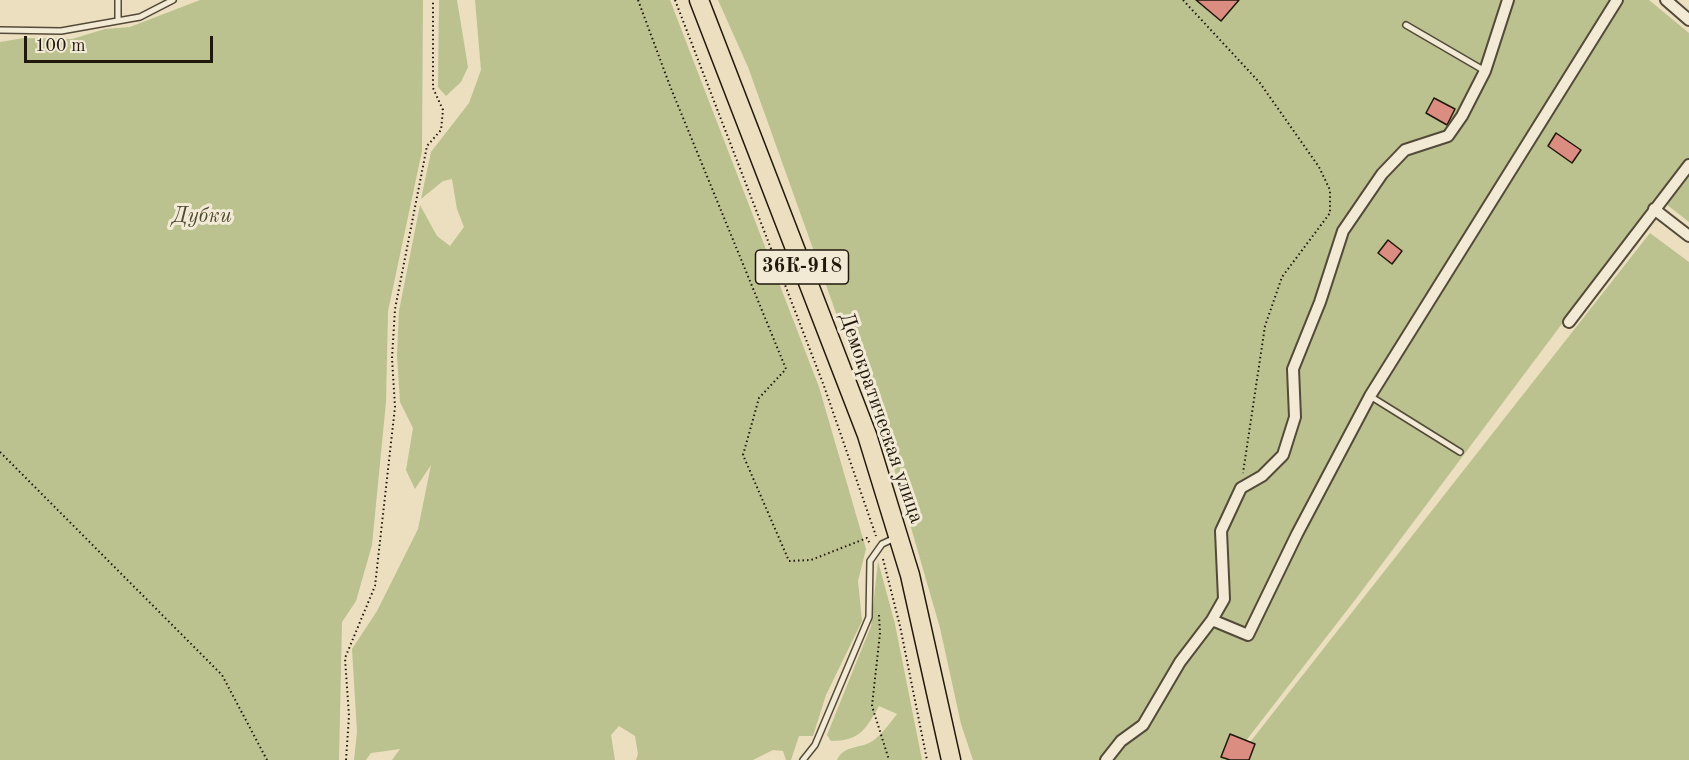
<!DOCTYPE html>
<html>
<head>
<meta charset="utf-8">
<style>
	body { margin:0 }
	#map { position:relative; width:1689px; height:760px; overflow:hidden; background:#ebdfbf; font-family:"Old Standard TT",serif }
	canvas { display:block }
	.scale { position:absolute; left:24px; top:36px; width:189px; height:27px; box-sizing:border-box; border:3px solid #21180c; border-top:0; padding-left:8px; font-size:18px; line-height:21px; white-space:nowrap; color:#21180c; -webkit-text-stroke:4px #f2ead5; paint-order:stroke }
</style>
</head>
<body>
<div id="map">
<canvas width="1689" height="760"></canvas>
<div class="scale">100 m</div>
</div>
<script>
const ctx = document.querySelector('canvas').getContext('2d');
ctx.lineJoin = 'round';
function fill(path, color) { ctx.fillStyle = color; ctx.fill(path, 'evenodd'); }
function stroke(path, color, width, dash) { ctx.strokeStyle = color; ctx.lineWidth = width; ctx.lineCap = dash ? 'butt' : 'round'; ctx.setLineDash(dash || []); ctx.stroke(path); }
function drawText(font, color, halo, rows, align = 'center') {
  ctx.font = font + ' "Old Standard TT",serif'; ctx.lineWidth = 6; ctx.setLineDash([]); ctx.textBaseline = 'middle'; ctx.strokeStyle = halo; ctx.fillStyle = color; for (const [text, x, y, turn = 0] of rows) {
    ctx.save(); ctx.translate(x, y); ctx.rotate((+turn || 0) * Math.PI / 180); ctx.textAlign = isNaN(turn) ? turn : align; if (halo) ctx.strokeText(text, 0, 0); ctx.fillText(text, 0, 0); ctx.restore();
  }
}
fill(new Path2D(`
	M200,0H423L422,151L388,311L386,402L372,545L356,601L342,622L339,760H0V42L24,38L72,39L105,29L130,27Z
	M439,0H457L468,67L461,82L446,96L438,87Z
	M475,0H670L819,387L866,549L858,581L862,621L826,695L813,736H799L791,760H786L783,751L773,750L753,760H636L638,754L635,736L619,726L611,735L615,760H392L400,749L371,753L366,760H354L357,732L352,649L377,611L418,529L431,465L415,489L406,470L413,428L400,402L397,355L399,311L420,205L437,236L450,246L464,227L457,209L452,179L443,181L421,199L431,152L469,103L481,70Z
	M718,0H1649L1689,33V222L1657,197L1355,600L1231,760H973L961,724L940,628L893,465L880,436L748,67Z
	M1650,233L1689,262V760H1236Z
	M878,561L895,624L922,760H837C844,744 863,749 874,740C883,733 890,723 897,714L879,706C866,729 860,741 831,741L827,735L871,626Z`), '#bbc18f');
const building = new Path2D(`
	M1196,0H1239L1221,21Z
	M1434,98L1455,109L1447,125L1426,113Z
	M1556,133L1581,150L1572,163L1548,146Z
	M1388,240L1402,251L1392,264L1378,253Z
	M1230,734L1255,744L1249,760H1230L1221,757Z`);
fill(building, '#da8d80');
stroke(building, '#21180c', 1.5);
const service = new Path2D(`
	M118,0V21
	M1406,25L1485,71
	M0,30L61,31L140,17L173,0
	M1370,396L1460,452
	M803,760L815,745L869,617L870,561L882,544L895,538`);
const minor = new Path2D(`
	M1666,0L1689,20
	M1654,209L1689,236
	M1569,322L1689,165
	M1212,620L1224,599L1221,531L1241,488L1262,476L1283,455L1295,417L1293,369L1320,302L1343,231L1382,174L1405,150L1448,136L1462,116L1485,71L1508,0
	M1106,760L1121,741L1143,725L1180,662L1212,620L1248,635L1297,534L1370,396L1617,0`);
const primary = new Path2D(`
	M699,0L867,435L910,575L951,760`);
stroke(service, '#544a39', 8);
stroke(minor, '#544a39', 14);
stroke(primary, '#21180c', 21);
stroke(new Path2D(`
	M638,0L670,86L786,369L759,398L743,455L789,561L811,560L867,538L870,544
	M675,0L824,386L876,536
	M1183,0L1260,83L1319,167L1330,190V213L1282,277L1265,326L1243,473
	M0,452L222,675L267,760
	M883,559L900,626L927,760
	M879,615L880,633L872,706L889,760
	M346,760L349,716L345,658L375,586L395,407L392,358L395,309L427,146L441,130L443,110L433,88V0`), '#21180c', 2, [1.5, 3]);
stroke(service, '#f2ead5', 5);
stroke(minor, '#f2ead5', 10);
stroke(primary, '#ebdfbf', 18);
for (const [x, y, w] of [
	[802,267,93]
]) { const box = new Path2D(); box.roundRect(x - w / 2, y - 17, w, 34, 4.5); ctx.fillStyle = '#f2ead5'; ctx.fill(box); stroke(box, '#21180c', 1.5); }
drawText('bold 20px', '#21180c', null, [
	["36К-918",802,267]
]);
drawText('italic 21px', '#4f4b33', '#f2ead5', [
	["Дубки",202,216]
]);
drawText('21px', '#21180c', '#f2ead5', [
	["Демократическая улица",881,418,71]
]);
</script>
</body>
</html>
